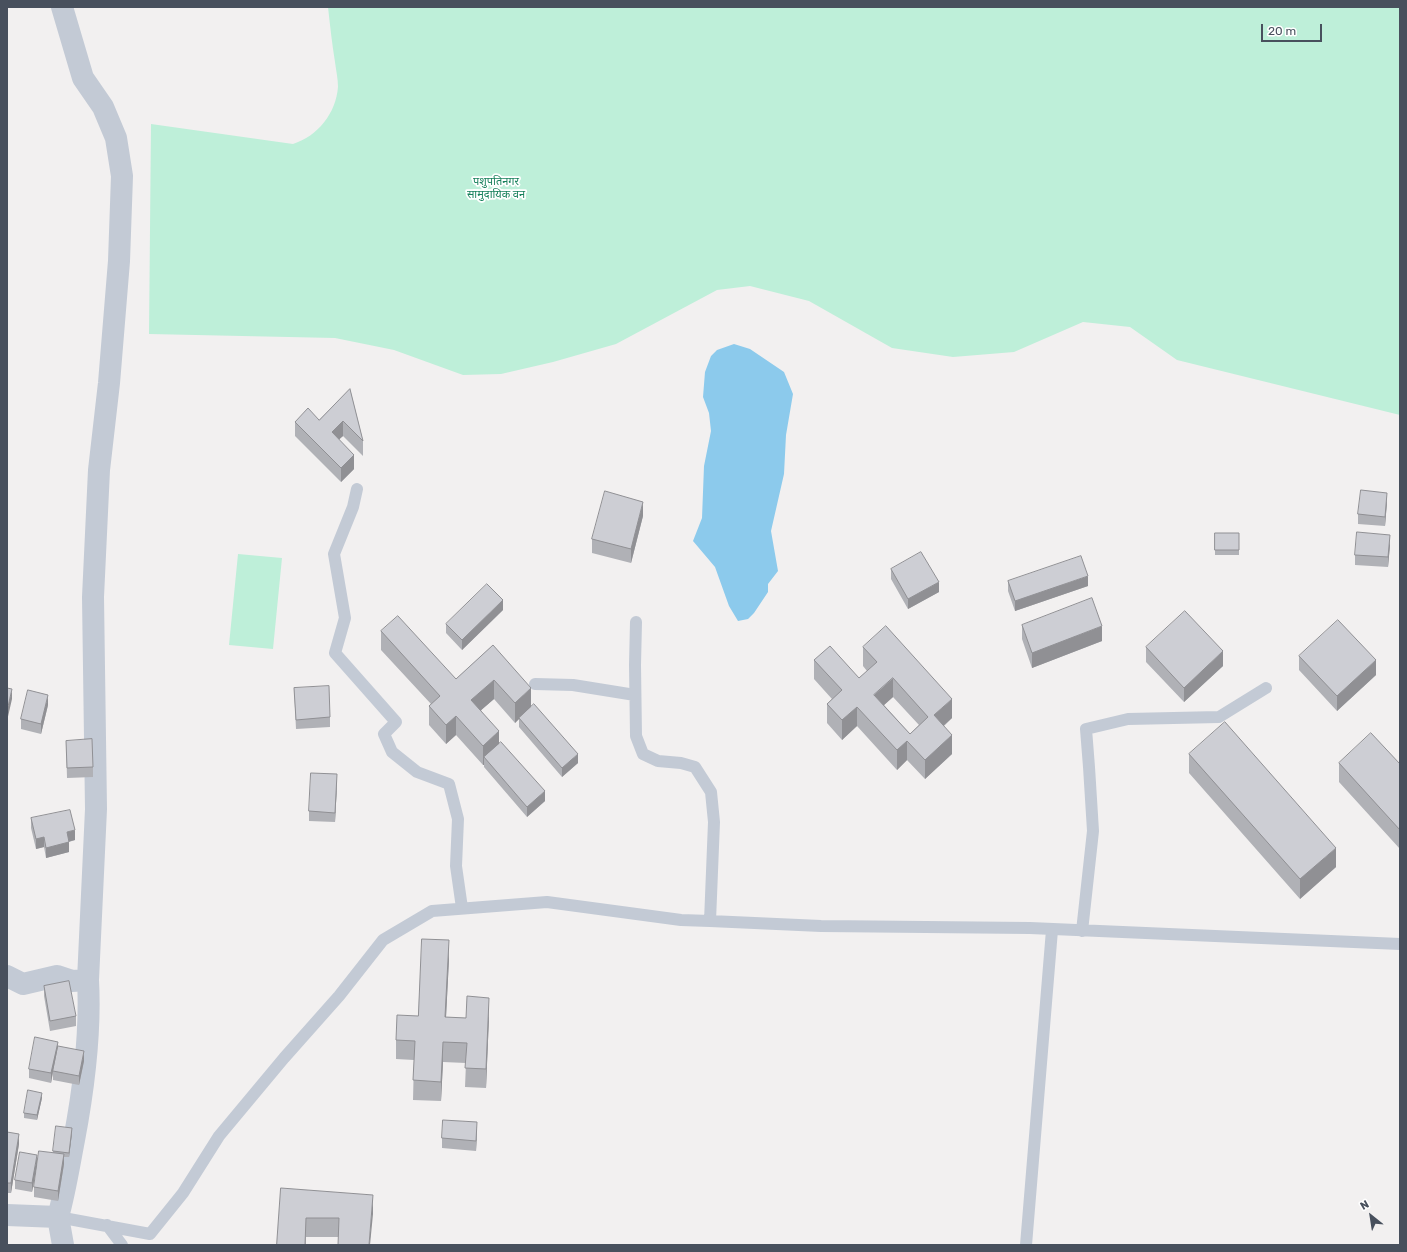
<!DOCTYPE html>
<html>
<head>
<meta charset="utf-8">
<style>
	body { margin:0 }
	#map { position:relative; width:1407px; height:1252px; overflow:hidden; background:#f2f0f0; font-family:Rubik,sans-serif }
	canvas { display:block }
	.frame { position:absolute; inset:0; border:8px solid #48505d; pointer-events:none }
	.north { position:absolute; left:1351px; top:1196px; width:40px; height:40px; -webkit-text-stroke:3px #fff; paint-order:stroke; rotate:330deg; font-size:11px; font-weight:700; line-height:16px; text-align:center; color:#48505d }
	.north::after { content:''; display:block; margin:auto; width:14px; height:18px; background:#48505d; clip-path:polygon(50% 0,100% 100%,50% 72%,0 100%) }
	.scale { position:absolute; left:1261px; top:24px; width:61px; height:18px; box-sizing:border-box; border:2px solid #48505d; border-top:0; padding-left:5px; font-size:12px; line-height:14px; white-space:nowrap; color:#48505d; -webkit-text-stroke:3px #fff; paint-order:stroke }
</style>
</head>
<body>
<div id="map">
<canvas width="1407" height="1252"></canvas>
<div class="frame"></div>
<div class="north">N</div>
<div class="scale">20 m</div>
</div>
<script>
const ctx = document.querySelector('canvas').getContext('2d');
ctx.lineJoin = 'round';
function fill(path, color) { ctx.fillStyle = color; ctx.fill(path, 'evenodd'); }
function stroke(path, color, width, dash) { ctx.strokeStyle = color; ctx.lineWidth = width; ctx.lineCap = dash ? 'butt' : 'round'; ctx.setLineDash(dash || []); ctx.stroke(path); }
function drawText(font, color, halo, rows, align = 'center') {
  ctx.font = font + ' Rubik,"Noto Sans Devanagari",sans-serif'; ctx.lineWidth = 3.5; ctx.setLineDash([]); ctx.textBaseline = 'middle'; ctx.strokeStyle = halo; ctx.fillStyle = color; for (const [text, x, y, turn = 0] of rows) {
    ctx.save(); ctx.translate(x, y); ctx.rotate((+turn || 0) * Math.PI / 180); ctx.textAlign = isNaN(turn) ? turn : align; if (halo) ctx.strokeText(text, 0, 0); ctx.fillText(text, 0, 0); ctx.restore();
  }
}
fill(new Path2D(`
	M328,7H1400V415L1177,360L1130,327L1083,322L1014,352L953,357L892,348L809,301L750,286L717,290L616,344L553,362L501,374L463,375L394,350L335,338L149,334L151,124L293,144C318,136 336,113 338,87C338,79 336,70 335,62C332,44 330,25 328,7Z
	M238,554L282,558L273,649L229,645Z`), '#beefd9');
fill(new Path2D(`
	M734,344L750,349L784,372L793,394L786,435L784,474L771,531L778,571L768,584V592L754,613L748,619L738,621L729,606L715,567L693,541L702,518L704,466L711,431L709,413L703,397L705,372L711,356L717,350Z`), '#8ccaec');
stroke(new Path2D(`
	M357,489L353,507L334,554L345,618L335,653L396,722L384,734L392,752L417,772L449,784L458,819L456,866L462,908
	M636,622L635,665L636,736L643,754L658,761L681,763L695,767L711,792L714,822L710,921
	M535,684L573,685L635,695
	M1082,931L1093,831L1089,767L1086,729L1128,719L1219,717L1266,688
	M58,1217L150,1234L183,1193L219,1136L284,1058L339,996L383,940L432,911L547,902L681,920L710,921L821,926L1030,928L1400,944
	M107,1225L122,1245
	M1026,1245L1052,930`), '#c3cad5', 12);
stroke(new Path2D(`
	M7,976L23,984L57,976L72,981L88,980
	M7,1215L58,1217L63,1245
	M58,1217C65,1192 69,1166 74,1140C84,1087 91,1034 88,980L96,809L93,597L99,470L109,383L119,261L122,176L116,138L103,107L83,78L62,7`), '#c3cad5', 22);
fill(new Path2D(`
	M350,389L363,441V456L343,436L339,439L354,469L341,482L295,436V422L319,420Z
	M1387,502L1385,526L1358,524V514Z
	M643,516L631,563L592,553V539Z
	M1215,533H1239V555H1215Z
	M1390,545L1388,567L1355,565V555Z
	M891,569L939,592L908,609L891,579Z
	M1008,581L1088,586L1015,611L1008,591Z
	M503,610L462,650L446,633V624Z
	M1022,625L1102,641L1032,668L1022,639Z
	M381,631L456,679L493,645L531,707L578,763L562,777L519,727V719L515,723L494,699L481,710L499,743L545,801L527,817L484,767V765H483L456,735L446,744L429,725V706L431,704L381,650Z
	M863,647L952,718L944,726L952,754L925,779L907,760L897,770L857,726L842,740L827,723V704L832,699L814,679V660L859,678L867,671L863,666ZM893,697L919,725L910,734L884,705Z
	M1146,647L1223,666L1184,702L1146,662Z
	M1299,656L1376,675L1337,711L1299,670Z
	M294,688L330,717V727L296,729Z
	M48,705L41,734L21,729V719Z
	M66,741L93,767V777L67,778Z
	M1189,754L1336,867L1300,899L1189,773Z
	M1339,763L1400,764V849L1339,782Z
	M337,784L335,822L309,821V811Z
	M31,818L75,840L69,842V852L46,858L44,847L36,849L31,828Z
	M449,959L446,1017L466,1018L489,1017L486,1088L465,1087L466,1063L443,1062L441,1101L413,1100L414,1060L396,1059V1040L418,1016Z
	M44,986L76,1016V1026L50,1031L44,996Z
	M58,1049L84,1061L79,1085L53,1080V1073L51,1083L29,1078V1069Z
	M42,1098L37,1120L24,1118V1113Z
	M7,1132L19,1144L11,1193H7Z
	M477,1132L476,1151L442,1148V1138Z
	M72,1133L69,1157H64V1164L58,1201L34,1197V1187L53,1153V1151Z
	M37,1165L32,1192L15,1189V1180Z
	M281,1188L373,1214L338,1237H306V1245H277Z`), '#b0b1b6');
fill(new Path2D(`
	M343,421V436L332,446V432Z
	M354,455V469L341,482V468Z
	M1387,493V502L1385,526V517Z
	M643,502V516L631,563V549Z
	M1390,535V545L1388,567V557Z
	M1088,576V586L1015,611V601Z
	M939,582V592L908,609V599Z
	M503,600V610L462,650V640Z
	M1102,626V641L1032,668V653Z
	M1223,651V666L1184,702V688Z
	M1376,660V675L1337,711V696Z
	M893,678V697L874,714V695Z
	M494,680V699L471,719V700Z
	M531,688V708L519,718V719L515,723V703Z
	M12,689V699L7,721V711Z
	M48,695V705L41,734V724Z
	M952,699V718L934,734V715Z
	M857,707V726L842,740V720Z
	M456,716V735L446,744V725Z
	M499,731V750L484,757V765H483V746Z
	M952,735V754L925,779V760Z
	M907,741V760L897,770V750Z
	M578,754V763L562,777V768Z
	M337,774V784L335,822V813Z
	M545,791V801L527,817V807Z
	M75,830V840L67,842V832Z
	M44,837V847L36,849V839Z
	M69,842V852L46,858V848Z
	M1336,848V867L1300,899V879Z
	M449,940V959L445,1037V1017Z
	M489,998V1017L486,1088V1069Z
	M58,1042V1052L53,1071L51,1083V1073Z
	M443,1042V1062L441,1101V1082Z
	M84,1051V1061L79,1085V1076Z
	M42,1093V1098L37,1120V1115Z
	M477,1122V1132L476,1151V1141Z
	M72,1128V1133L69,1157V1153Z
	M19,1134V1144L11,1193V1183Z
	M64,1154V1164L58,1201V1191Z
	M37,1155V1165L32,1192V1183Z
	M373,1195V1214L370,1245H369Z`), '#909094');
const building = new Path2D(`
	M350,389L363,441L343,421L332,432L354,455L341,468L295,422L308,408L319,420Z
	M1361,490L1387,493L1385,517L1358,514Z
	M605,491L643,502L631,549L592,539Z
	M1357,532L1390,535L1388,557L1355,555Z
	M1215,533H1239V550H1215Z
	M921,552L939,582L908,599L891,569Z
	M1081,556L1088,576L1015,601L1008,581Z
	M487,584L503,600L462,640L446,624Z
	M1092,598L1102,626L1032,653L1022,625Z
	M1185,611L1223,651L1184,688L1146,647Z
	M398,616L456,679L493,645L531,688L515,703L494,680L471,700L499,731L483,746L456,716L446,725L429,706L440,696L381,631Z
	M1338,620L1376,660L1337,696L1299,656Z
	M886,626L952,699L934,715L952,735L925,760L907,741L897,750L857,707L842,720L827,704L842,690L814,660L830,646L859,678L877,662L863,647ZM893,678L928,717L910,734L874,695Z
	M329,686L330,717L296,720L294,688Z
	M7,688L12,689L7,711Z
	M28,690L48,695L41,724L21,719Z
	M534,704L578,754L562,768L519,718Z
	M1225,722L1336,848L1300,879L1189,754Z
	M1371,733L1400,764V830L1339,763Z
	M92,739L93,767L67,768L66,741Z
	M501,742L545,791L527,807L484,757Z
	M311,773L337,774L335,813L309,811Z
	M70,810L75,830L67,832L69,842L46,848L44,837L36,839L31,818Z
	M422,939L449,940L445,1017L466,1018L467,996L489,998L486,1069L465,1068L467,1043L443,1042L441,1082L413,1080L415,1041L396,1040L397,1015L418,1016Z
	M69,981L76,1016L50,1021L44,986Z
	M35,1037L58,1042L51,1073L29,1069Z
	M58,1046L84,1051L79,1076L53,1071Z
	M28,1090L42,1093L37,1115L24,1113Z
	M443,1120L477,1122L476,1141L442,1138Z
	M56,1126L72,1128L69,1153L53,1151Z
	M7,1132L19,1134L11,1183H7Z
	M39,1151L64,1154L58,1191L34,1187Z
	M20,1152L37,1155L32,1183L15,1180Z
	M281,1188L373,1195L369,1245H338L339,1218H306L305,1245H277Z`);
fill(building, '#cdced4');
stroke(building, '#909094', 1);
drawText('11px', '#17805b', '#fff', [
	["पशुपतिनगर",496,182],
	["सामुदायिक वन",496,195]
]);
</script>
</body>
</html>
